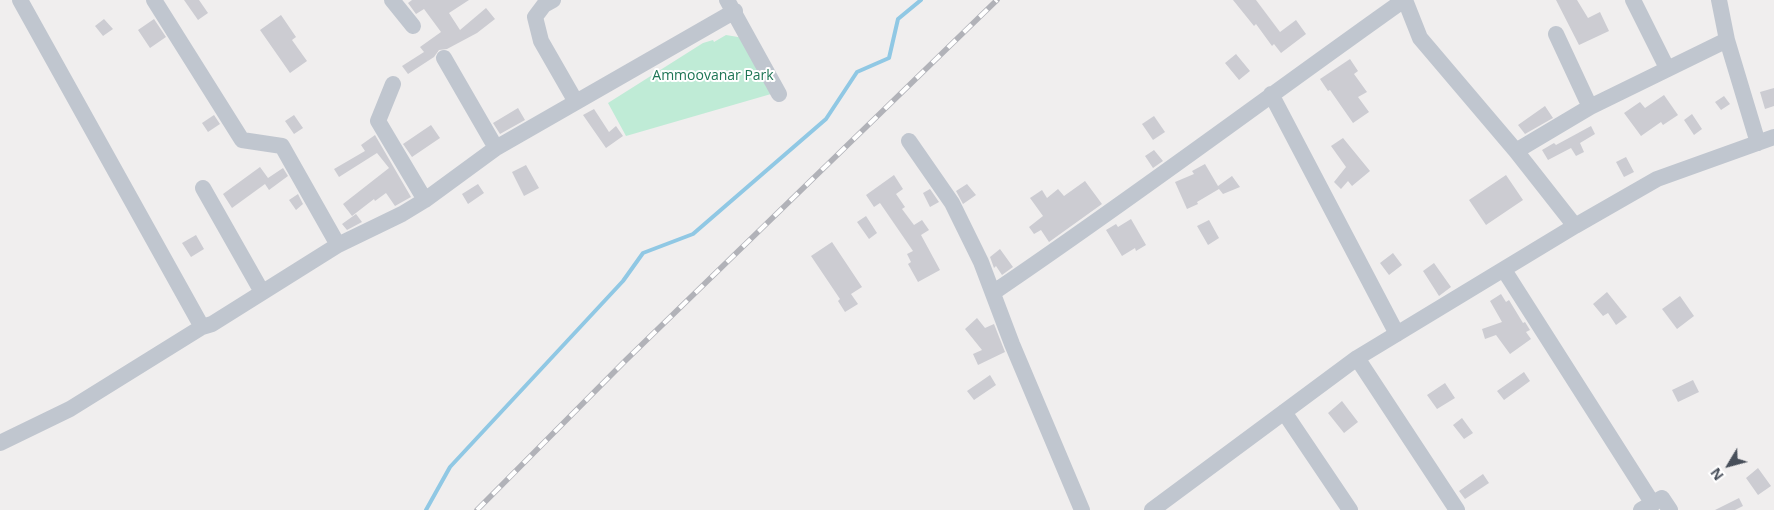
<!DOCTYPE html>
<html>
<head>
<meta charset="utf-8">
<style>
	body { margin:0 }
	#map { position:relative; width:1774px; height:510px; overflow:hidden; background:#f0eeee; font-family:"Open Sans",sans-serif }
	canvas { display:block }
	.north { position:absolute; left:1704px; top:440px; width:50px; height:50px; -webkit-text-stroke:4px #fff; paint-order:stroke; rotate:233deg; font-size:14px; font-weight:700; line-height:20px; text-align:center; color:#484f5a }
	.north::after { content:''; display:block; margin:auto; width:18px; height:22px; background:#484f5a; clip-path:polygon(50% 0,100% 100%,50% 72%,0 100%) }
</style>
</head>
<body>
<div id="map">
<canvas width="1774" height="510"></canvas>
<div class="north">N</div>
</div>
<script>
const ctx = document.querySelector('canvas').getContext('2d');
ctx.lineJoin = 'round';
function fill(path, color) { ctx.fillStyle = color; ctx.fill(path, 'evenodd'); }
function stroke(path, color, width, dash) { ctx.strokeStyle = color; ctx.lineWidth = width; ctx.lineCap = dash ? 'butt' : 'round'; ctx.setLineDash(dash || []); ctx.stroke(path); }
function drawText(font, color, halo, rows, align = 'center') {
  ctx.font = font + ' "Open Sans",sans-serif'; ctx.lineWidth = 4; ctx.setLineDash([]); ctx.textBaseline = 'middle'; ctx.strokeStyle = halo; ctx.fillStyle = color; for (const [text, x, y, turn = 0] of rows) {
    ctx.save(); ctx.translate(x, y); ctx.rotate((+turn || 0) * Math.PI / 180); ctx.textAlign = isNaN(turn) ? turn : align; if (halo) ctx.strokeText(text, 0, 0); ctx.fillText(text, 0, 0); ctx.restore();
  }
}
fill(new Path2D(`
	M726,35L744,38L771,94L626,136L608,103L703,43L713,40L714,42Z`), '#bfebd6');
stroke(new Path2D(`
	M426,510L450,467L623,281L643,253L693,234L826,119L857,72L889,58L898,19L921,0`), '#90c8e4', 4);
fill(new Path2D(`
	M184,0H199L208,13L198,20Z
	M412,0H469L449,13L460,30L486,8L495,19L477,33L447,49L439,50L434,57L408,74L402,66L424,52L420,47L441,32L424,9L416,14L408,3Z
	M1233,0H1256L1280,32L1296,20L1306,34L1281,53L1274,44L1272,46L1256,24L1254,26Z
	M1556,0H1577L1588,18L1600,12L1609,31L1579,45Z
	M281,15L296,37L292,40L307,61L290,73L260,30Z
	M104,19L113,29L103,36L95,26Z
	M154,19L166,37L150,48L138,30Z
	M1236,54L1250,71L1239,80L1225,63Z
	M1350,59L1358,71L1354,74L1367,92L1358,97L1369,112L1353,123L1330,90L1328,91L1320,79Z
	M1774,88V106L1765,109L1760,92Z
	M1664,95L1678,115L1663,125L1661,122L1641,136L1624,113L1640,102L1645,108Z
	M1724,96L1730,104L1721,110L1715,102Z
	M1545,106L1553,118L1525,134L1518,125Z
	M518,108L525,120L500,134L493,123Z
	M594,109L609,132L616,126L623,136L606,148L583,115Z
	M1692,114L1702,129L1694,135L1684,120Z
	M214,115L220,124L208,132L202,123Z
	M294,115L303,128L294,134L285,121Z
	M1154,116L1165,132L1153,140L1142,124Z
	M431,125L440,138L412,157L403,144Z
	M1591,126L1595,134L1580,143L1584,152L1576,156L1571,148L1548,160L1542,150L1554,143L1556,145Z
	M375,135L411,197L395,206L386,193L375,201L374,199L352,216L343,204L389,168L377,153L339,177L334,169L365,151L361,145Z
	M1343,138L1370,171L1352,186L1348,181L1341,189L1334,182L1346,167L1331,146Z
	M1154,150L1163,161L1153,168L1145,156Z
	M1626,157L1634,172L1624,177L1616,162Z
	M1205,164L1218,186L1232,176L1240,187L1223,194L1219,189L1197,202L1198,204L1187,209L1175,182L1194,174L1192,171Z
	M526,165L539,188L524,196L512,172Z
	M260,167L268,178L283,168L288,176L269,190L265,184L232,208L223,194Z
	M894,175L903,189L896,194L905,207L902,209L914,225L922,220L929,230L921,235L940,270L918,282L908,264L911,262L907,254L913,251L880,203L874,207L866,195Z
	M1506,175L1523,200L1486,225L1469,200Z
	M1085,181L1102,204L1049,242L1041,230L1034,234L1029,227L1043,216L1030,198L1042,190L1047,198L1058,189L1064,196Z
	M478,184L484,193L468,204L462,194Z
	M967,184L976,195L963,204L956,191Z
	M930,189L939,202L930,207L923,193Z
	M298,194L303,204L296,210L289,200Z
	M356,214L362,222L347,230L342,224Z
	M866,216L877,233L869,239L857,222Z
	M1131,219L1146,245L1136,251L1135,248L1122,256L1106,230L1116,224L1118,227Z
	M1209,220L1219,238L1208,245L1197,226Z
	M196,235L204,249L191,257L182,243Z
	M832,242L862,287L851,294L858,304L845,312L838,301L840,299L811,256Z
	M1000,249L1013,267L1002,275L996,266L994,268L990,257Z
	M1393,253L1402,265L1389,275L1380,263Z
	M1434,263L1451,287L1439,296L1423,271Z
	M1607,292L1627,317L1616,325L1608,313L1603,316L1593,304Z
	M1501,294L1506,302L1509,300L1523,323L1525,322L1530,330L1526,332L1531,339L1510,354L1496,335L1485,339L1482,329L1502,322L1490,301Z
	M1680,296L1694,316L1677,329L1662,309Z
	M977,318L985,328L994,324L1005,352L978,365L973,354L982,350L965,329Z
	M1524,372L1530,381L1504,400L1497,391Z
	M990,375L996,385L974,400L967,391Z
	M1693,380L1699,392L1678,402L1672,390Z
	M1445,383L1455,398L1437,409L1427,395Z
	M1342,401L1358,422L1344,433L1328,413Z
	M1462,418L1473,433L1464,439L1453,425Z
	M1758,468L1771,486L1758,495L1746,478Z
	M1483,474L1489,483L1465,499L1459,491Z
	M1739,498L1743,506L1735,510H1715Z`), '#ccccd2');
stroke(new Path2D(`
	M20,0L202,327
	M154,0L242,140L282,146L338,245
	M392,0L413,26
	M553,0L544,5L535,17L541,41L576,102
	M727,0L779,94
	M1405,0L1420,38L1516,151L1575,226
	M1633,0L1667,68
	M1719,0L1727,40L1758,143
	M1556,34L1590,107
	M444,58L496,148
	M393,84L378,121L425,200
	M1271,94L1397,334
	M909,141L952,203L981,262L1012,344L1082,510
	M1516,151L1590,107L1727,40
	M203,188L262,292
	M1504,270L1653,504
	M994,292C1133,198 1267,97 1404,0
	M1357,358L1457,510
	M1284,412L1350,510
	M0,443L70,409L202,327L212,324L338,245L402,214L425,200L496,148L735,11
	M1152,510L1357,358L1575,226L1657,179L1774,137
	M1641,510L1662,498L1670,510`), '#c0c6cf', 16);
const rail = new Path2D(`
	M477,510L626,360L997,0`);
stroke(rail, '#b1b2b8', 5.5);
stroke(rail, '#fff', 4, [11]);
drawText('14px', '#1e7555', '#fff', [
	["Ammoovanar Park",713,76]
]);
</script>
</body>
</html>
